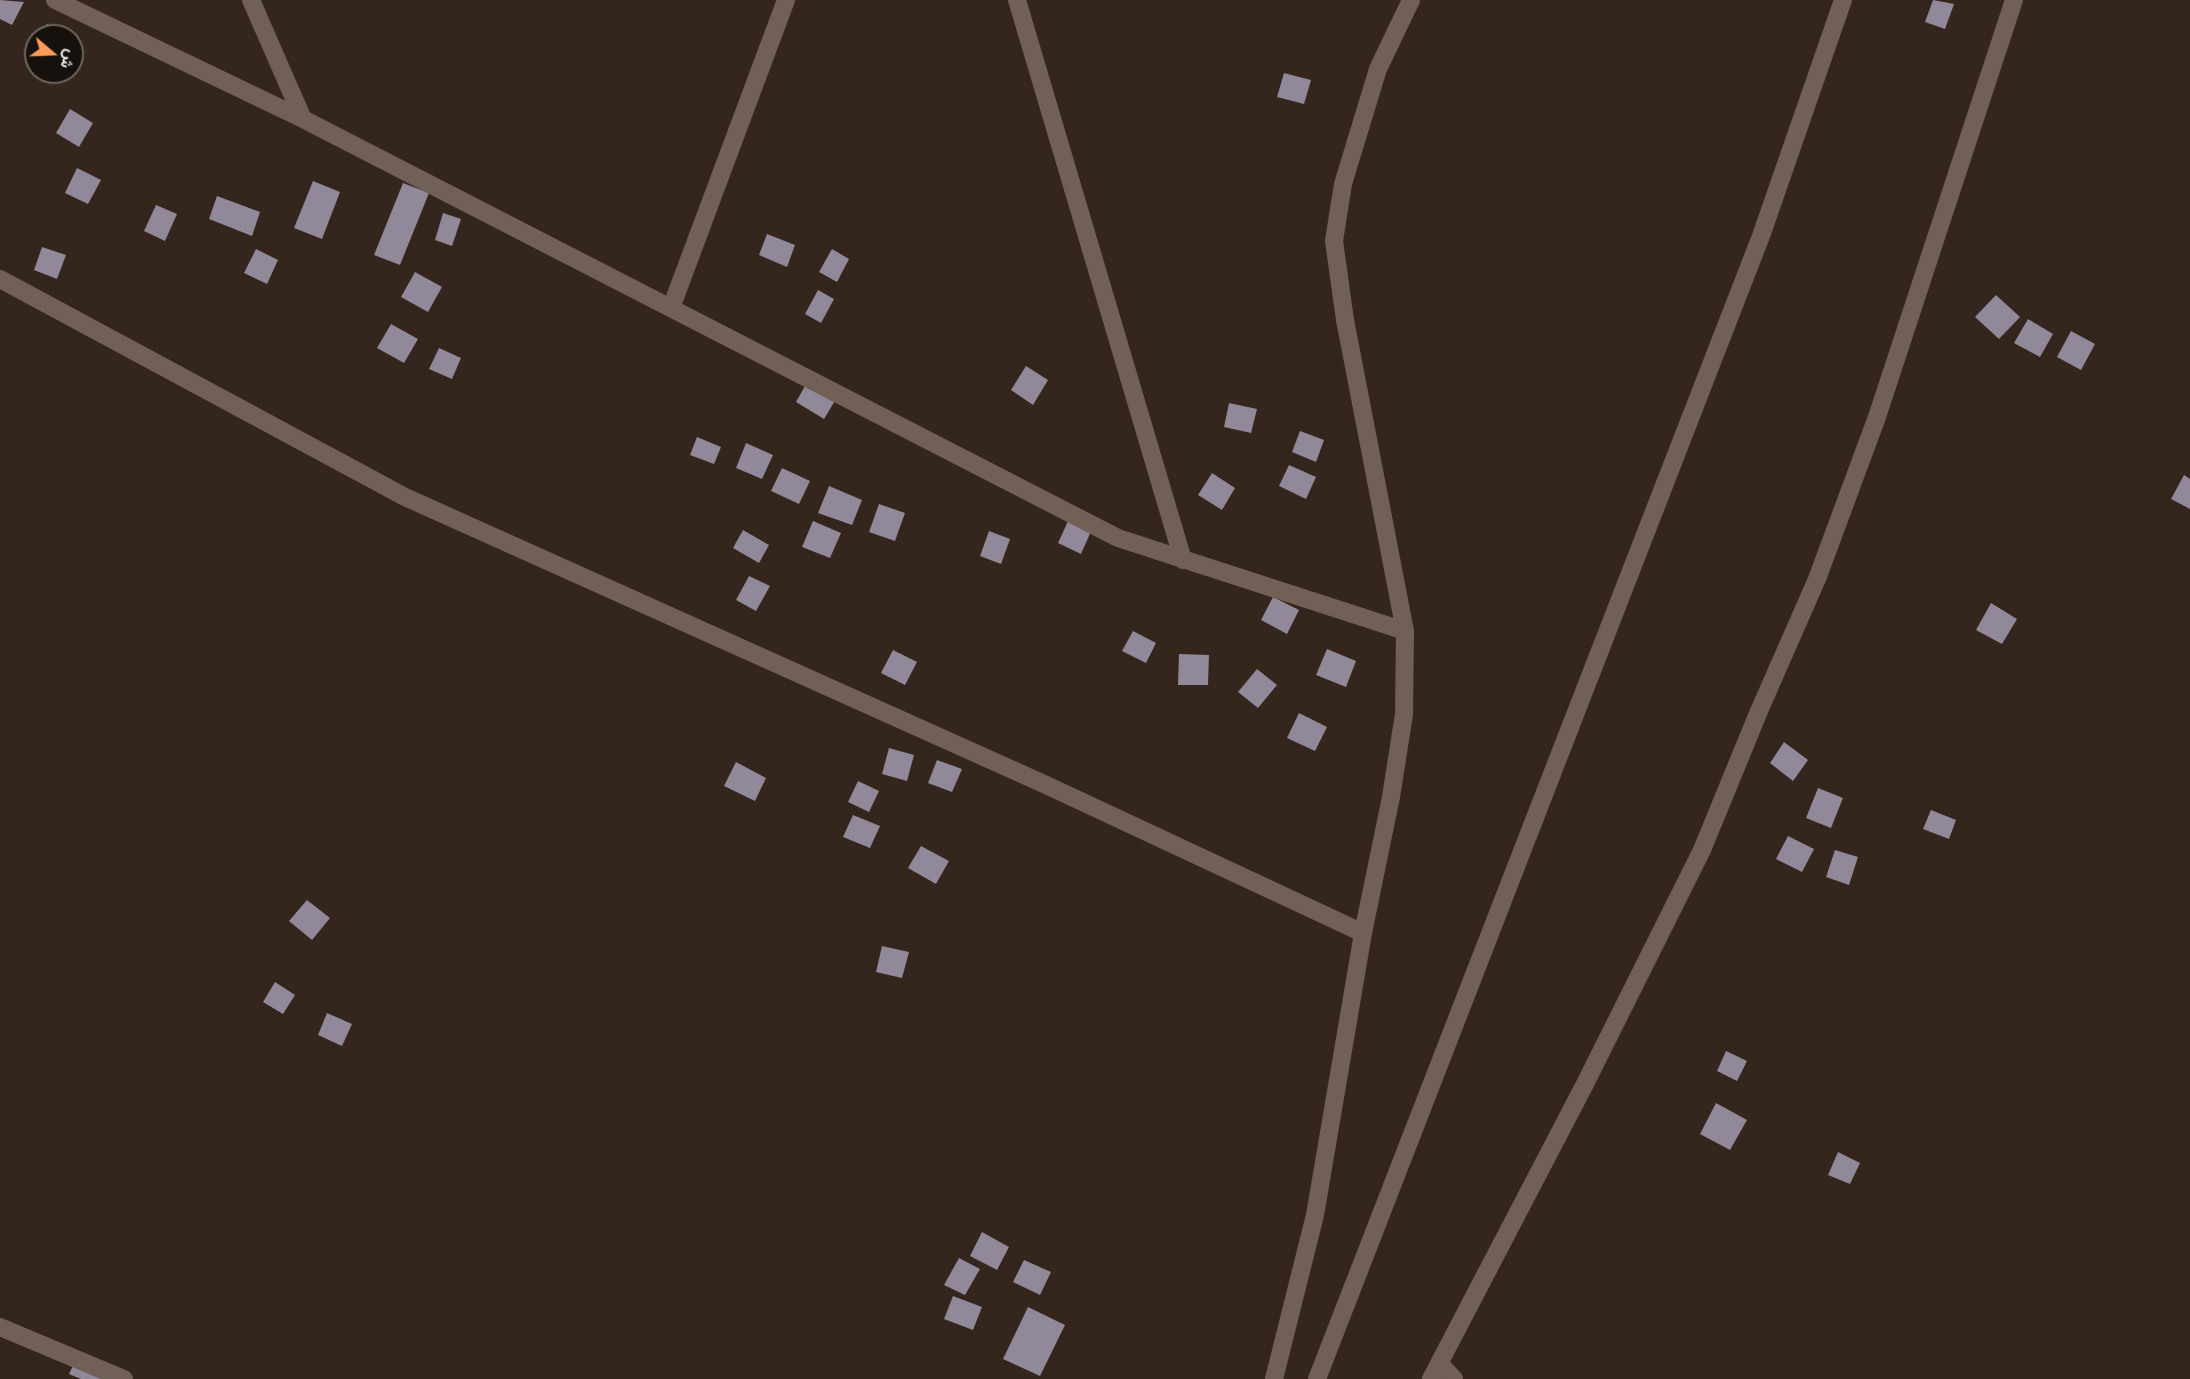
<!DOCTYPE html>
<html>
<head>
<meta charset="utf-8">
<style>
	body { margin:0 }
	#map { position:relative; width:2190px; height:1379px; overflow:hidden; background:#34261d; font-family:Manrope,Vazirmatn,sans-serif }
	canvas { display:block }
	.north { position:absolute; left:24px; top:24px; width:60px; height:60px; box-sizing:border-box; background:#17110d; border:2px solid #6d6560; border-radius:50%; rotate:109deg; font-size:16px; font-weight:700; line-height:24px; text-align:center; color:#ede3dd }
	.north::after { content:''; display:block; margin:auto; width:21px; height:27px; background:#fe9c57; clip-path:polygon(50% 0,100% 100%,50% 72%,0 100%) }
</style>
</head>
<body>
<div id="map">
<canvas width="2190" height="1379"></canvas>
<div class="north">ش</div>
</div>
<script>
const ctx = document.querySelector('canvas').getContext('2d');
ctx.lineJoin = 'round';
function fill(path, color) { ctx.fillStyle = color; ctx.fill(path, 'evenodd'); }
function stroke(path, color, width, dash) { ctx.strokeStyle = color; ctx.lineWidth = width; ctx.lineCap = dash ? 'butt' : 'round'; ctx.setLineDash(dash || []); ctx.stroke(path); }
fill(new Path2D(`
	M0,0L24,2L12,25L0,19Z
	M1933,0L1954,4L1945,29L1925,22Z
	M47,24L69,36H40Z
	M1284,73L1311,80L1304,104L1277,97Z
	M70,109L93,123L79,147L56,133Z
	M77,168L101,180L88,204L65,193Z
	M313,181L340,192L322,239L294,228Z
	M403,183L429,193L400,265L374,255Z
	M217,196L260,212L252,236L209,219Z
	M156,205L177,214L165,241L144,231Z
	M443,213L461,219L452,246L435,240Z
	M767,234L795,245L787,267L759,255Z
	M42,247L66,255L57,279L34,270Z
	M256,249L278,260L267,284L244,273Z
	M832,249L849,259L837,282L819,272Z
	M415,272L442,287L428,312L401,297Z
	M818,290L834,299L821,323L805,314Z
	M1996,295L2020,317L1999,339L1975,317Z
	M2028,319L2053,334L2040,357L2014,343Z
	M391,324L418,339L404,363L377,348Z
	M2071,331L2095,344L2081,370L2057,357Z
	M439,348L461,358L452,379L429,369Z
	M1026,366L1048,380L1033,405L1011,390Z
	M810,377L839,394L824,419L796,402Z
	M1229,403L1257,409L1251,433L1224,427Z
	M1300,431L1324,440L1316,462L1292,452Z
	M697,437L721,447L714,464L690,455Z
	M746,443L773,455L762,479L736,468Z
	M1289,465L1316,477L1306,499L1279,486Z
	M782,468L810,481L799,504L771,491Z
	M1212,473L1235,488L1222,510L1198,495Z
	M2184,475L2190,479V509L2171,499Z
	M829,486L862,500L852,525L818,513Z
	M879,504L905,513L895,541L869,532Z
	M1069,519L1092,529L1081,554L1058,543Z
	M813,521L841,533L830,558L802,547Z
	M743,530L769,545L759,563L733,548Z
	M989,531L1010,539L1001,564L980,556Z
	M749,576L770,586L756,611L736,600Z
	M1273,597L1299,610L1287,634L1261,620Z
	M1991,603L2017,619L2002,644L1976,630Z
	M1133,631L1156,643L1146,663L1122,651Z
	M1327,649L1356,661L1346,687L1316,675Z
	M893,650L917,662L905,685L881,673Z
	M1179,654L1209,655L1208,685H1178Z
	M1257,669L1277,685L1258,708L1238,692Z
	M1299,713L1327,727L1315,751L1287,738Z
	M1784,742L1808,760L1793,781L1770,763Z
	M889,748L914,755L907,781L882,774Z
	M937,760L962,769L952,792L928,783Z
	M736,762L766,778L755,801L724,786Z
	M858,781L879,791L869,812L848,802Z
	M1818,788L1843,798L1831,828L1806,818Z
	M1931,810L1956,820L1949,839L1923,829Z
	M853,815L880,826L870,848L843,837Z
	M1788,836L1814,849L1802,872L1776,859Z
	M921,846L949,861L936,884L908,868Z
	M1835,850L1858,857L1849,885L1826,877Z
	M307,900L330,918L312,940L289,921Z
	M882,946L909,952L902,978L876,972Z
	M275,982L295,995L283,1014L263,1002Z
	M327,1013L352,1024L342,1046L318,1035Z
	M1726,1051L1747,1061L1737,1081L1717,1071Z
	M1716,1103L1747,1120L1730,1150L1700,1134Z
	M1838,1152L1860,1163L1850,1184L1828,1175Z
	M982,1232L1009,1247L997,1270L970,1256Z
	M959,1258L980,1269L965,1295L944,1285Z
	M1024,1260L1051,1272L1040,1295L1013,1282Z
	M953,1296L982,1307L973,1330L944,1319Z
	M1028,1307L1065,1325L1040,1376L1003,1359Z
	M79,1353L115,1379H81L69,1374Z`), '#918899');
stroke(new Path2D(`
	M55,0L303,119L1118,538L1405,631
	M251,0L303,119
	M1017,0L1183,560
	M0,279L405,497L1044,784L1363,933
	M671,308L786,0
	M0,1327L124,1379
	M1440,1364L1454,1379
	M1274,1379L1315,1215L1363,933L1391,797L1404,714L1405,631L1345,320L1334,241L1343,184L1378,69L1411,0
	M1317,1379L1761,236L1843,0
	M1431,1379L1585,1084L1702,850L1759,711L1817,579L1877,417L2014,0`), '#706055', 18);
</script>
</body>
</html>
